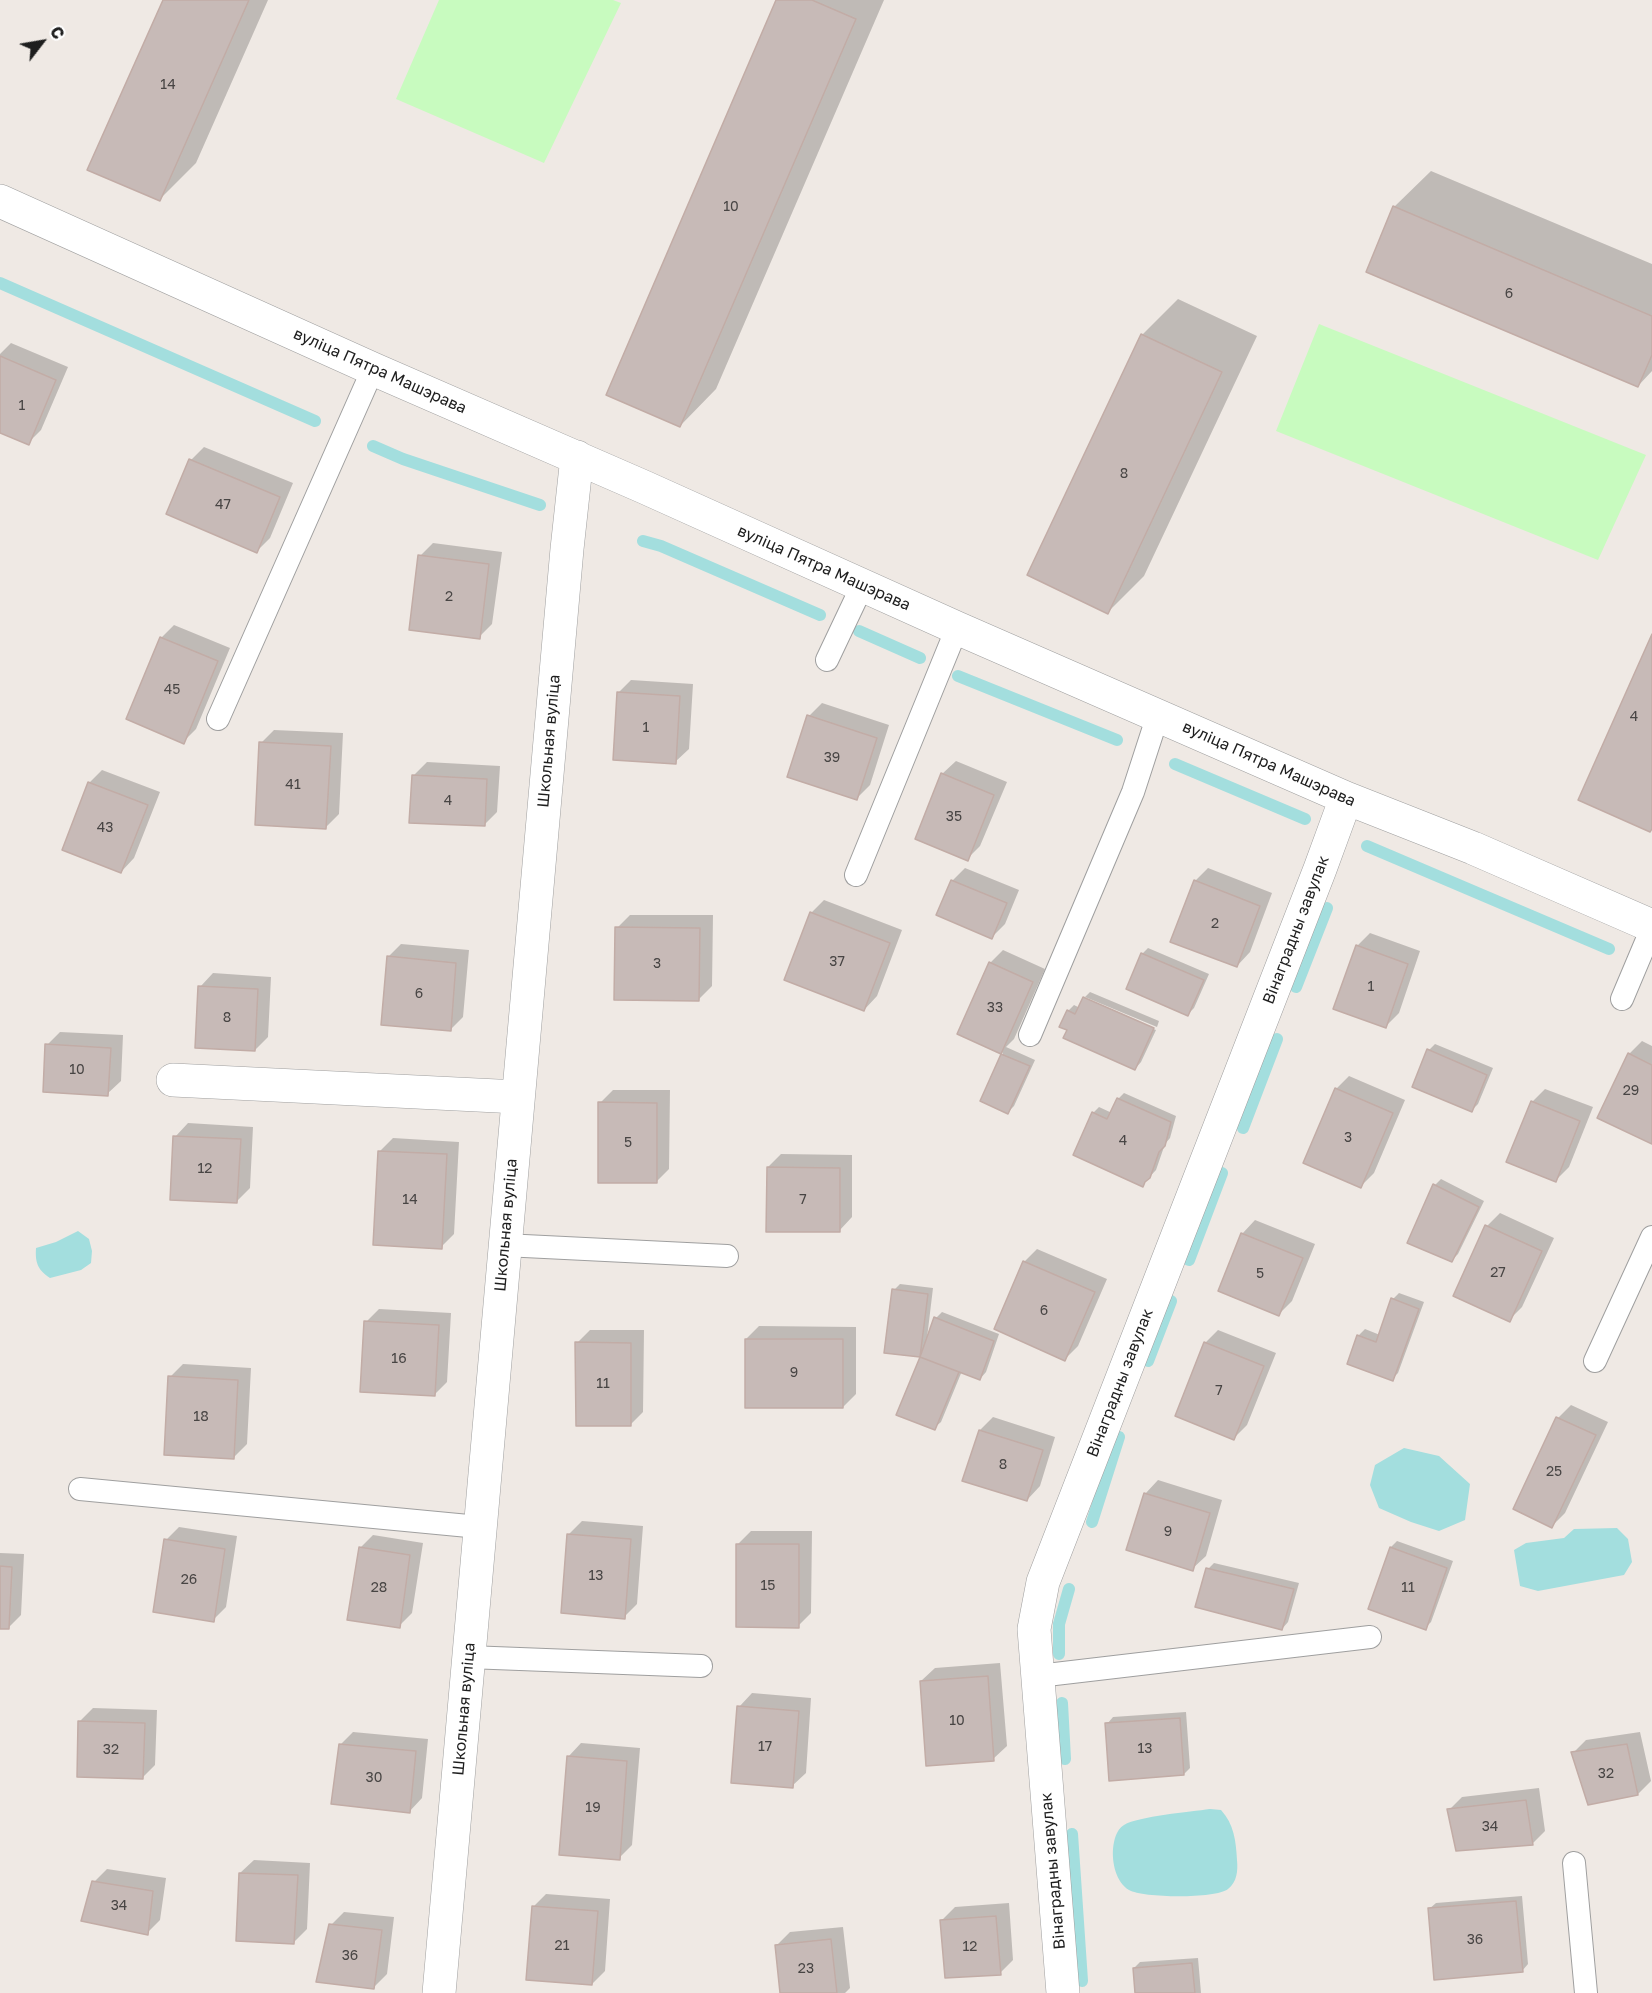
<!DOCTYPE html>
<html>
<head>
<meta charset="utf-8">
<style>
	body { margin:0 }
	#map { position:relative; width:1652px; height:1993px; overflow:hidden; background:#efe9e4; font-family:"Golos Text",sans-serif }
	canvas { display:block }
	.north { position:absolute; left:12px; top:12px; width:60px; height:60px; -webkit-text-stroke:4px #fff; paint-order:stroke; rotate:59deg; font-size:16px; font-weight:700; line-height:24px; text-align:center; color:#1e1e1e }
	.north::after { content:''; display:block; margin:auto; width:21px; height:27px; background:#1e1e1e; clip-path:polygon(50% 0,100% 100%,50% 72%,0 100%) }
</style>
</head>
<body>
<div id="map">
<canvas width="1652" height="1993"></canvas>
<div class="north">С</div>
</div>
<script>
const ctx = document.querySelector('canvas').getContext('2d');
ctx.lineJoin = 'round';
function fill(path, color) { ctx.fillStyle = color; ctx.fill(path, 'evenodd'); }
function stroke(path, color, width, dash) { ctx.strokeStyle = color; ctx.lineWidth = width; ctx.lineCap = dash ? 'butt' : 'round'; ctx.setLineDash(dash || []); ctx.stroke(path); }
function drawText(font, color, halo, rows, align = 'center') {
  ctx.font = font + ' "Golos Text",sans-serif'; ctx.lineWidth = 5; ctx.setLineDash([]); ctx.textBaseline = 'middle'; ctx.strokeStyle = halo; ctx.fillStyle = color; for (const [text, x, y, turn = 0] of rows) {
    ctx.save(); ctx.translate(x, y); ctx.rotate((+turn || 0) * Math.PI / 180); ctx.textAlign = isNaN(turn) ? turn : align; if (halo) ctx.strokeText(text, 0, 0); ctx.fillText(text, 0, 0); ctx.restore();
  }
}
fill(new Path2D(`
	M439,0H613L621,3L544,163L396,99Z
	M1319,324L1646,455L1598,560L1276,431Z`), '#c8fbbf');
fill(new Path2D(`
	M78,1231L89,1239L92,1251L91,1263L81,1270L50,1278C38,1270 35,1263 36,1248L56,1242Z
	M1404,1448L1439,1456L1470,1484L1465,1520L1439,1531L1411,1522L1379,1508L1370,1485L1375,1465Z
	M1617,1528L1628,1539L1632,1562L1624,1575L1538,1591L1520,1586L1514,1550L1526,1543L1564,1538L1574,1529Z
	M1210,1809L1221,1810C1234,1824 1236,1841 1237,1860C1238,1871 1237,1882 1228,1889C1215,1899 1143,1898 1129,1890C1116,1882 1112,1863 1113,1849C1114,1840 1116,1830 1124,1825C1139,1816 1190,1812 1210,1809Z`), '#a3dede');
fill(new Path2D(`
	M164,0H268L196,163L159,200Z
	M778,0H884L716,389L680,426Z
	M1431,171L1652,264V371L1638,386L1394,207Z
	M1178,299L1257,336L1144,576L1108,612L1142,335Z
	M11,343L68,367L41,430L28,443L0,431V354Z
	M204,447L293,483L270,538L257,551L168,514L191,460Z
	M433,543L502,552L492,624L479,637L420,556Z
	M174,625L230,648L196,729L183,742L161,638Z
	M631,680L693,684L689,749L675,762L618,693Z
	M822,703L889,725L870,785L857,798L809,716Z
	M274,730L343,733L339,814L326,827L261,743Z
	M956,761L1007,782L980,846L967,859L942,774Z
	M427,762L500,766L497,812L484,825L414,775Z
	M102,770L160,792L134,858L121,872L89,783Z
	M965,868L1019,890L1005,924L992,937L952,881Z
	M1208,868L1272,893L1250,952L1237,966L1195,881Z
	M824,900L902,930L877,996L864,1010L811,913Z
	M630,915H713L712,986L699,999L617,928Z
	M1370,933L1420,951L1399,1013L1386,1026L1357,946Z
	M401,944L469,950L463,1017L450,1030L388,957Z
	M1148,948L1209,974L1194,1008L1188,1014L1142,954Z
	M1003,950L1045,969L1014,1039L1006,1047L1035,1060L1014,1106L1008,1112L982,1100L1003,1053L959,1034L990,963Z
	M213,973L271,977L268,1037L255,1050L200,987Z
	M1090,992L1159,1021L1157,1027L1085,997Z
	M1084,1000L1156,1030L1141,1062L1135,1069L1068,1011L1074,1005L1080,1008Z
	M60,1032L123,1035L121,1081L107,1094L47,1045Z
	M1642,1041L1652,1046V1143L1629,1054Z
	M1435,1044L1493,1068L1478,1104L1472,1110L1429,1050Z
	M1349,1076L1405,1100L1374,1173L1361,1186L1336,1089Z
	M1545,1089L1593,1107L1569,1167L1556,1180L1532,1102Z
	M613,1090H670L669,1169L656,1182L600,1103Z
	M1124,1093L1176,1116L1170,1138L1165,1144L1156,1170L1142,1185L1093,1113L1099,1107L1112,1113L1118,1099Z
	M188,1123L253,1127L250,1188L237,1201L175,1137Z
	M393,1138L459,1142L454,1234L441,1247L380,1151Z
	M781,1154L852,1155V1217L839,1231L768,1167Z
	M1441,1179L1484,1201L1458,1254L1452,1260L1409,1242L1435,1185Z
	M1500,1213L1554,1238L1522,1307L1509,1320L1455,1295L1487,1226Z
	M1255,1220L1315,1244L1292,1301L1279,1314L1219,1290L1242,1234Z
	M1037,1249L1107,1279L1078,1346L1065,1359L1024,1262Z
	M900,1284L933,1288L927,1338L936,1318L942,1312L999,1334L986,1372L980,1379L962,1371L941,1422L934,1428L898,1414L922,1356L886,1351L894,1290Z
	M1399,1293L1424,1302L1398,1373L1392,1379L1349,1363L1359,1335L1365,1329L1380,1335L1393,1299Z
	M379,1309L451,1313L447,1382L434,1395L366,1322Z
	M759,1326L856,1327V1394L843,1407L746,1339Z
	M590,1330H644L643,1412L630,1425L577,1343Z
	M1218,1330L1276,1353L1247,1425L1234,1438L1205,1343Z
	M183,1364L251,1368L247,1444L234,1457L170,1377Z
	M1571,1405L1608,1422L1565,1513L1552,1526L1558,1418Z
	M993,1417L1055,1437L1040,1486L1027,1500L980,1430Z
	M1158,1480L1222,1500L1206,1556L1192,1569L1145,1494Z
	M582,1521L643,1526L637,1604L624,1617L568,1535Z
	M179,1527L237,1536L226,1607L213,1620L166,1540Z
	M751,1531H812L811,1613L798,1626L738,1544Z
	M373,1535L423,1543L412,1613L399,1626L360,1548Z
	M1397,1541L1453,1561L1431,1622L1425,1628L1391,1547Z
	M0,1553L24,1554L21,1615L8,1628H0Z
	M1214,1563L1299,1583L1288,1622L1282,1629L1208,1569Z
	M1000,1663L1007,1746L993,1759L921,1681L935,1668Z
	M752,1693L811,1698L806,1773L792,1786L739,1707Z
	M93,1708L157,1710L155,1765L142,1778L80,1721Z
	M1186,1712L1190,1768L1184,1774L1107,1724L1113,1717Z
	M353,1732L428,1739L422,1798L409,1812L340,1745Z
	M1640,1732L1651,1781L1638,1794L1589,1803L1573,1753L1586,1740Z
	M581,1743L640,1748L632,1845L619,1858L568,1757Z
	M1539,1788L1545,1831L1532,1844L1449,1810L1462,1797Z
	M254,1860L310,1863L307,1929L294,1942L240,1873Z
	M107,1869L166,1878L160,1920L147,1933L94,1882Z
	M546,1894L610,1899L605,1971L592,1984L533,1907Z
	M1522,1896L1528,1964L1522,1971L1429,1909L1436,1903Z
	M1009,1903L1013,1960L1000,1973L942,1920L955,1907Z
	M344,1912L394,1917L387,1974L374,1987L331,1925Z
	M843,1927L850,1988L845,1993H782L777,1945L790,1932Z
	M1198,1958L1201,1993H1136L1134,1968L1140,1962Z`), '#0003');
stroke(new Path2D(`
	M0,283L315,421
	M373,446L403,459L540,505
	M643,541L661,546L820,615
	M859,631L920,658
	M958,676L1117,740
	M1175,764L1305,819
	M1367,846L1609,949
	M1296,987L1327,908
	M1243,1128L1277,1039
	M1189,1260L1222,1173
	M1148,1361L1171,1301
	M1092,1522L1119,1437
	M1059,1654V1624L1069,1589
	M1062,1703L1065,1759
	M1072,1834L1082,1981`), '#a3dede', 12);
const building = new Path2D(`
	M163,0H249L160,201L87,170Z
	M776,0H812L856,19L680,427L606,395Z
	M1393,206L1652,316V355L1638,387L1366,272Z
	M1141,334L1222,372L1108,614L1027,575Z
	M0,356L56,380L29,445L0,433Z
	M189,459L280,497L257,553L166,514Z
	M418,555L489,564L480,639L409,630Z
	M1652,634V829L1650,832L1578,800Z
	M160,637L218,661L184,744L126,719Z
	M617,692L680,696L676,764L613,760Z
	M807,715L877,738L857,800L787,777Z
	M259,742L331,746L326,829L255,825Z
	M941,773L994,795L968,861L915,839Z
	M412,775L487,779L485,826L409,823Z
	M88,782L148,805L121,873L62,850Z
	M951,880L1007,903L992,939L936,915Z
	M1194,880L1260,906L1237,967L1170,942Z
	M810,912L890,943L864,1011L784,980Z
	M615,927L700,928L699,1001L614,1000Z
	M1356,945L1408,964L1386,1028L1333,1009Z
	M1141,953L1204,980L1188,1016L1126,989Z
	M387,956L456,963L451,1031L381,1025Z
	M989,962L1033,982L1001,1054L957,1034Z
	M198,986L258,989L255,1051L195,1048Z
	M1083,997L1154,1028L1135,1070L1063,1038L1067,1030L1059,1027L1067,1010L1075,1014Z
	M45,1044L111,1048L108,1096L43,1092Z
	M1427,1049L1487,1075L1472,1112L1412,1087Z
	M1628,1053L1652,1065V1144L1597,1118Z
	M1001,1054L1030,1066L1008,1114L980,1101Z
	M1335,1088L1393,1113L1361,1188L1303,1163Z
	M1117,1098L1171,1122L1165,1146L1159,1152L1150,1178L1145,1182L1143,1187L1073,1155L1092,1112L1107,1119Z
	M1531,1101L1580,1121L1556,1182L1506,1162Z
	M598,1102L657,1103V1183H598Z
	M173,1136L241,1139L237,1203L170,1200Z
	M378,1151L447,1154L442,1249L373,1245Z
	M767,1167L840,1168V1232H766Z
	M1433,1184L1479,1207L1452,1262L1407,1243Z
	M1485,1225L1542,1251L1510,1322L1453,1296Z
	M1241,1233L1303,1258L1279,1316L1218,1291Z
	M1023,1261L1095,1292L1065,1361L994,1329Z
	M892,1289L928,1294L920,1357L884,1353Z
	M1391,1298L1419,1309L1393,1381L1347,1364L1357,1335L1376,1342Z
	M934,1317L994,1341L980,1380L920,1357Z
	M364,1321L439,1325L435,1396L360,1392Z
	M745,1339H843V1408H745Z
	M575,1342L631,1343V1426H576Z
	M1204,1342L1264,1366L1234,1440L1175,1416Z
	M920,1357L959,1372L935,1430L896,1415Z
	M168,1376L238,1380L234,1459L164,1455Z
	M1556,1417L1596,1435L1552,1528L1513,1509Z
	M979,1430L1043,1450L1027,1501L962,1481Z
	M1144,1493L1210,1513L1193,1571L1126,1550Z
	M567,1534L631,1539L625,1619L561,1613Z
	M164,1539L225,1549L214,1622L153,1612Z
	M736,1544H799V1628L736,1627Z
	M359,1547L410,1555L400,1628L347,1620Z
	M1390,1547L1447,1568L1426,1630L1368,1609Z
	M0,1566L12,1567L9,1629H0Z
	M1206,1568L1294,1589L1282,1630L1195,1607Z
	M988,1676L994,1761L926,1766L920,1681Z
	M737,1706L799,1711L793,1788L731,1783Z
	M1180,1718L1184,1775L1109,1781L1105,1723Z
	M78,1721L145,1723L143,1779L77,1777Z
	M339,1744L416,1751L410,1813L331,1804Z
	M1627,1744L1638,1795L1588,1805L1571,1752Z
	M567,1756L627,1761L620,1860L559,1855Z
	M1526,1800L1533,1845L1456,1851L1447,1809Z
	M239,1873L298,1875L294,1944L236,1941Z
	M92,1881L153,1891L148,1935L81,1921Z
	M1516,1901L1523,1972L1434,1980L1428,1908Z
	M532,1906L598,1911L592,1985L526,1980Z
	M996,1916L1001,1975L945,1978L940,1920Z
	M329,1924L382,1930L374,1989L316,1982Z
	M831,1939L837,1993H780L775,1945Z
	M1192,1963L1195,1993H1135L1133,1968Z`);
fill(building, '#c7bab7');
stroke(building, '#c2aca6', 1.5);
const lane = new Path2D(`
	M827,660L863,584
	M218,719L373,369
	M856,875L957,628
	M1622,999L1652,928
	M1030,1035L1133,792L1158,715
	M504,1245L727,1256
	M1595,1361L1652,1237
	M80,1489L479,1527
	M468,1657L701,1666
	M1038,1676L1370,1637
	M1574,1863L1586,1993`);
const street = new Path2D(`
	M0,201L373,369L644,487L957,628L1346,798L1473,848L1652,926
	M173,1080L518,1097
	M439,1993L567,549L577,457
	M1063,1993L1034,1629L1043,1582L1320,869L1346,798`);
stroke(lane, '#9f9f9f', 24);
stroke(street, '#9f9f9f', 34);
stroke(lane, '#fff', 22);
stroke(street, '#fff', 33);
drawText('14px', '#484544', null, [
	["14",168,85],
	["10",731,207],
	["6",1509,294],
	["1",22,406],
	["8",1124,474],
	["47",223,505],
	["2",449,597],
	["45",172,690],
	["4",1634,717],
	["1",646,728],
	["39",832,758],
	["41",293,785],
	["4",448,801],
	["35",954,817],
	["43",105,828],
	["2",1215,924],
	["37",837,962],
	["3",657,964],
	["1",1371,987],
	["6",419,994],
	["33",995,1008],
	["8",227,1018],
	["10",77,1070],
	["29",1631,1091],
	["3",1348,1138],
	["4",1123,1141],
	["5",628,1143],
	["12",205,1169],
	["14",410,1200],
	["7",803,1200],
	["27",1498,1273],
	["5",1260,1274],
	["6",1044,1311],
	["16",399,1359],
	["9",794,1373],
	["11",603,1384],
	["7",1219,1391],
	["18",201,1417],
	["8",1003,1465],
	["25",1554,1472],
	["9",1168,1532],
	["13",596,1576],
	["26",189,1580],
	["15",768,1586],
	["28",379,1588],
	["11",1408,1588],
	["10",957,1721],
	["17",765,1747],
	["13",1145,1749],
	["32",111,1750],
	["32",1606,1774],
	["30",374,1778],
	["19",593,1808],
	["34",1490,1827],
	["34",119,1906],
	["36",1475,1940],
	["21",562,1946],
	["12",970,1947],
	["36",350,1956],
	["23",806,1969]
]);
drawText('16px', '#1e1e1e', '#fff', [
	["вуліца Пятра Машэрава",380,371,24],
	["вуліца Пятра Машэрава",824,568,24],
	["Школьная вуліца",549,741,-85],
	["вуліца Пятра Машэрава",1269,764,24],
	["Вінаградны завулак",1296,930,-69],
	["Школьная вуліца",506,1225,-85],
	["Вінаградны завулак",1120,1383,-69],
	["Школьная вуліца",464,1709,-85],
	["Вінаградны завулак",1053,1871,-95]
]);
</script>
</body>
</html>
